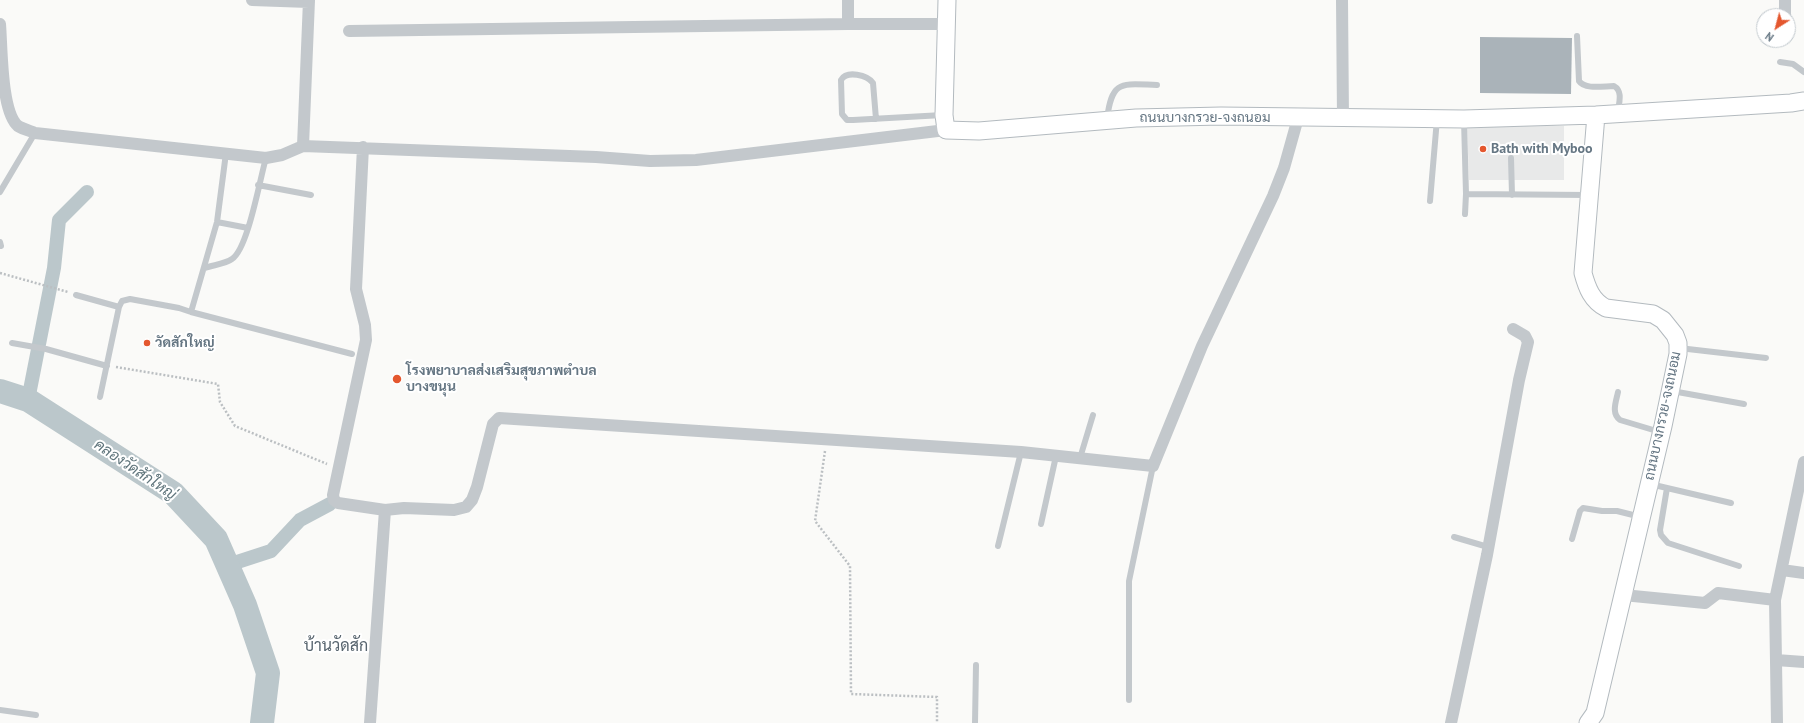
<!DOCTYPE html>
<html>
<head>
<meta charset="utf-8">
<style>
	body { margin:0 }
	#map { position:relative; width:1804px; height:723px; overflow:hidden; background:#fafaf8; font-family:"PT Sans",sans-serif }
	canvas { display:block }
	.north { position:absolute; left:1756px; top:8px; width:40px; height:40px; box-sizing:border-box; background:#fff; border:1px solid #c1c8cd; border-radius:50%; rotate:216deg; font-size:11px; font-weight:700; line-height:16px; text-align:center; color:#657683 }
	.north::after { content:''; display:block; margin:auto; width:14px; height:18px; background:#e4572e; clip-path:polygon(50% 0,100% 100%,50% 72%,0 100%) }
</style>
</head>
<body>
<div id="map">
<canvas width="1804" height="723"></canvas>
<div class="north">N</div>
</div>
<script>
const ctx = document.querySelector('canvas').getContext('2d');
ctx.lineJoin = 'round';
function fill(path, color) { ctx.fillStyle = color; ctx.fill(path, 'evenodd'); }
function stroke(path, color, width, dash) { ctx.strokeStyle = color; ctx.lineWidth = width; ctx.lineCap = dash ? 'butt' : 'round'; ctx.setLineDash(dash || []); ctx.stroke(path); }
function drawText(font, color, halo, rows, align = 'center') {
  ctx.font = font + ' "PT Sans",Sarabun,sans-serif'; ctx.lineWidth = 4; ctx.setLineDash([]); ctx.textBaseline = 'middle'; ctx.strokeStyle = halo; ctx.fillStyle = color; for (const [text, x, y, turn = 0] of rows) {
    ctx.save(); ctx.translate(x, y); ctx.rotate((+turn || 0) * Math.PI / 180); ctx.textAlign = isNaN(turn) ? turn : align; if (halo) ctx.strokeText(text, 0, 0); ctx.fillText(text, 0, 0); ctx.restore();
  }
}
fill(new Path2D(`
	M1467,125L1564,126V180H1469Z`), '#e8e9e9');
stroke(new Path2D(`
	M28,400L54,268L59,220L87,192
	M228,565L271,551L300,520L330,504`), '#bbc7cb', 14);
stroke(new Path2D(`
	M0,391L28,400L173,493L216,539L245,605L268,673L262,723`), '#bbc7cb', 24);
fill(new Path2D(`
	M1480,37L1572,38L1571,94L1480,93Z`), '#aab3b9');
const secondary = new Path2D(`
	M947,0L944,115L946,130L979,131L1136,118L1221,116L1464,119L1596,115L1791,103L1804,101
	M1588,723L1595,713L1663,426L1678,354V343L1675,335L1663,320L1653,314L1606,308C1592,301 1587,288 1583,273L1596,115`);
stroke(secondary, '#b3babf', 19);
stroke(new Path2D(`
	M0,273L68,292
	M116,367L218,384L220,402L235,426L327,464
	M825,451L815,521L850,566L851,694L937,697V723`), '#bbbfc2', 2.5, [2, 2]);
stroke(new Path2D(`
	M1577,36L1579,81C1585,90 1604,86 1614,86C1623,91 1619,103 1618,111
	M1780,62L1793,64L1804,72
	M876,119L873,83C867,75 847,70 841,80L842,114L847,120H853L943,115
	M1107,119C1112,79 1122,84 1157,85
	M1464,120L1466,194
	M1511,158L1512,195
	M258,185L311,195
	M0,192L35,133
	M1430,201L1437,119
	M1465,214L1466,194L1588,195
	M217,222L248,228
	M0,242L1,246
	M205,268C213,265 225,264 232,259C248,249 260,178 266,158
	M76,295L119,307
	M191,312L352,354
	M12,343L46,349L107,366
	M1679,348L1766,358
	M1672,391L1744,404
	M1618,392C1616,402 1611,413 1620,420L1660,432
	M100,397L119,307L122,301L130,299L179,308L191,312L217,222L226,153
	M1080,458L1093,415
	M1650,484L1731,503
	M1667,488L1660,530L1661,535L1668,543L1739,566
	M1041,524L1056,456
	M1454,537L1488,547
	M1572,539L1580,511L1583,508L1602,511H1617L1641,517
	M998,546L1021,452
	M1129,700V581L1153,466
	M0,710L36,715
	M975,723L976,665`), '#c3c8cc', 6);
stroke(new Path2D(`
	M252,0L309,2
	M1342,0L1343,118
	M1785,0V16
	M0,24C2,47 1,112 18,126C23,129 30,131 35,133L266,158L282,155L303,146L596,157L650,161L696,160L946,130
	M848,24V0
	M349,31L848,24H946
	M303,146L309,0
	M363,147L356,289L365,325L366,340L333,495L334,500L338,503L385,510L370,723
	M385,510L404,508L454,510L466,507L472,500L477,487L493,424L499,418L1021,452L1153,466L1202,346L1273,196L1284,168L1298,118
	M1782,570L1804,573
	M1623,595L1705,603L1718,593L1775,600L1777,723
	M1775,600L1804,462
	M1776,660L1804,662
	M1451,723L1487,555L1519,380L1528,342L1525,336L1513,329`), '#c3c8cc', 12);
stroke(secondary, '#fff', 17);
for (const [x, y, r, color] of [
	[1483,149,4,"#e4572e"],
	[147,343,4,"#e4572e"],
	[397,379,5,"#e4572e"]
]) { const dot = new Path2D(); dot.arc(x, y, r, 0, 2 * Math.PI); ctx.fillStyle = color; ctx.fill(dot); stroke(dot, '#fff', 1.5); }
drawText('14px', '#657683', '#fff', [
	["ถนนบางกรวย-จงถนอม",1205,118],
	["ถนนบางกรวย-จงถนอม",1663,416,-78]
]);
drawText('bold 14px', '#657683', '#fff', [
	["Bath with Myboo",1491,149],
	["วัดสักใหญ่",155,343],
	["โรงพยาบาลส่งเสริมสุขภาพตำบล",406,371],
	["บางขนุน",406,387]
], 'left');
drawText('italic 15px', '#60757c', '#fff', [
	["คลองวัดสักใหญ่",135,470,34]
]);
drawText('16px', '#57646e', '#fff', [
	["บ้านวัดสัก",336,646]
]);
</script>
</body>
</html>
